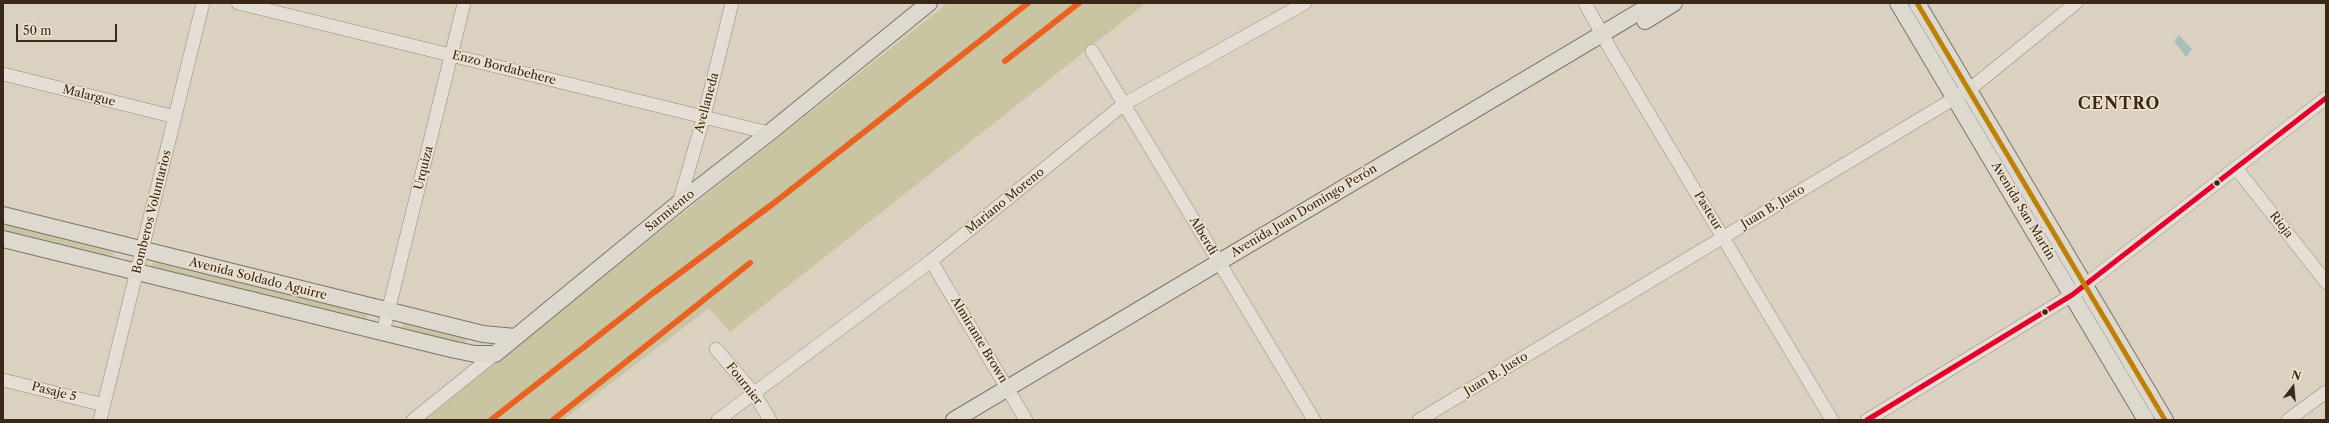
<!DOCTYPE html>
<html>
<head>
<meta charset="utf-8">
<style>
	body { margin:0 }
	#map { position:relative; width:2329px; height:423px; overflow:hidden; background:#dbd1c0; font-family:"Libre Caslon Text",serif }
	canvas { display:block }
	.frame { position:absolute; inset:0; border:4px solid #392818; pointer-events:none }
	.north { position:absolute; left:2273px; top:367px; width:40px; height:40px; -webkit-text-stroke:3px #efe3cf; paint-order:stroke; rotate:16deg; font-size:11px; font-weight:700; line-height:16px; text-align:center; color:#392818 }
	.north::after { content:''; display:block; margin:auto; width:14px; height:18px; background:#392818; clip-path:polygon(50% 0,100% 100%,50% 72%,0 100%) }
	.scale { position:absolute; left:16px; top:24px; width:101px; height:18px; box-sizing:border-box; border:2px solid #392818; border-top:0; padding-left:5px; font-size:12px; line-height:14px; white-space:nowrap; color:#392818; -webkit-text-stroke:3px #efe3cf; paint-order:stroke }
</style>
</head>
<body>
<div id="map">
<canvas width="2329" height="423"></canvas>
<div class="frame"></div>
<div class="north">N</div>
<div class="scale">50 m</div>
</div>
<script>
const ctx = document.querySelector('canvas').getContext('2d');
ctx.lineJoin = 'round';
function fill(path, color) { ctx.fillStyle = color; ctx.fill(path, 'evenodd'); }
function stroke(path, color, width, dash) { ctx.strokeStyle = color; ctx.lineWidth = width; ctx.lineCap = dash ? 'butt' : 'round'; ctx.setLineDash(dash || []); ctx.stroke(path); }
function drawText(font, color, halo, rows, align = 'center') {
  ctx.font = font + ' "Libre Caslon Text",serif'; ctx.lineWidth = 3; ctx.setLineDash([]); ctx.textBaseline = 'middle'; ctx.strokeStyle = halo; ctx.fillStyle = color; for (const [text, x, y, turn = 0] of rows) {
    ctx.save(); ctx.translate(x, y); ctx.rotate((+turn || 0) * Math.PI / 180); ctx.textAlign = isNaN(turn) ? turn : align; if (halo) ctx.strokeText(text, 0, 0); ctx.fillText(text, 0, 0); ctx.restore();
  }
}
fill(new Path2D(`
	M948,3H1146L730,332L709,308L563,420H422Z
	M3,223L111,249L114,253L112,258L3,233Z
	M157,260L364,311L367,314L366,320H361L155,269L152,266L153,262Z
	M407,322L463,336L466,339L465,344L405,331L402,328L403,324Z`), '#c9c5a2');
fill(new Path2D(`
	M2179,35L2192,49L2186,57L2174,41Z`), '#abbfb8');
const minor = new Path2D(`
	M238,3L769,133
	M1585,3L1612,52L1832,420
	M1092,51L1314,420
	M3,74L175,117
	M2236,168L2326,282
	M679,203L704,116L732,3
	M931,261L1026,420
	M383,332L464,3
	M716,349L754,393L770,420
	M3,380L104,405
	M100,420L203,3
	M413,420L495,354
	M718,420L931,261L1124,104L1305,3
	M1419,420L1970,89L2076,3
	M1867,420L2072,295L2326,98
	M2288,420L2326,392`);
const major = new Path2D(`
	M1898,3L2146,420
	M1917,3L2165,420
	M1645,21L1674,3
	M3,215L483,334L515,337
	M3,239L451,349L475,354H495L679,203L769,133L929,3
	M954,420L1654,3`);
stroke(minor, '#938b80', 14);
stroke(major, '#7c746a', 18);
stroke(minor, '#e4ded5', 13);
stroke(major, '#ded9ce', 16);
stroke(new Path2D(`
	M1867,420L2072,295L2326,98`), '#e4002b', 5);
stroke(new Path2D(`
	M1917,3L2165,420`), '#be8007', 5);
stroke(new Path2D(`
	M1005,61L1079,3
	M491,420L653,293L774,203L1028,3
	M553,420L750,263`), '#e96222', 6);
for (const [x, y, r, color] of [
	[2217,183,3.5,"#392818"],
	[2045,312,3.5,"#392818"]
]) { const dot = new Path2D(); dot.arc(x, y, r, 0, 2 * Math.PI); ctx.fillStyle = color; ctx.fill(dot); stroke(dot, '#efe3cf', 1.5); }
drawText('12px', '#392818', '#efe3cf', [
	["Enzo Bordabehere",504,68,14],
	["Malargue",89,96,14],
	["Avellaneda",707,103,-75],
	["Urquiza",424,168,-76],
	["Mariano Moreno",1005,201,-39],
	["Juan B. Justo",1773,207,-31],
	["Sarmiento",670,211,-39],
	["Avenida Juan Domingo Perón",1304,211,-31],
	["Pasteur",1708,211,59],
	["Avenida San Martín",2023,211,59],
	["Bomberos Voluntarios",152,212,-76],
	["Rioja",2281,225,52],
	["Alberdi",1203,236,59],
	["Avenida Soldado Aguirre",258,279,14],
	["Almirante Brown",979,340,59],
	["Juan B. Justo",1496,374,-31],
	["Fournier",744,384,52],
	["Pasaje 5",54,392,14]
]);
ctx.letterSpacing = '1px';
drawText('bold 16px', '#392818', '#efe3cf', [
	["CENTRO",2119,104]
]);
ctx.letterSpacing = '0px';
</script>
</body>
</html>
